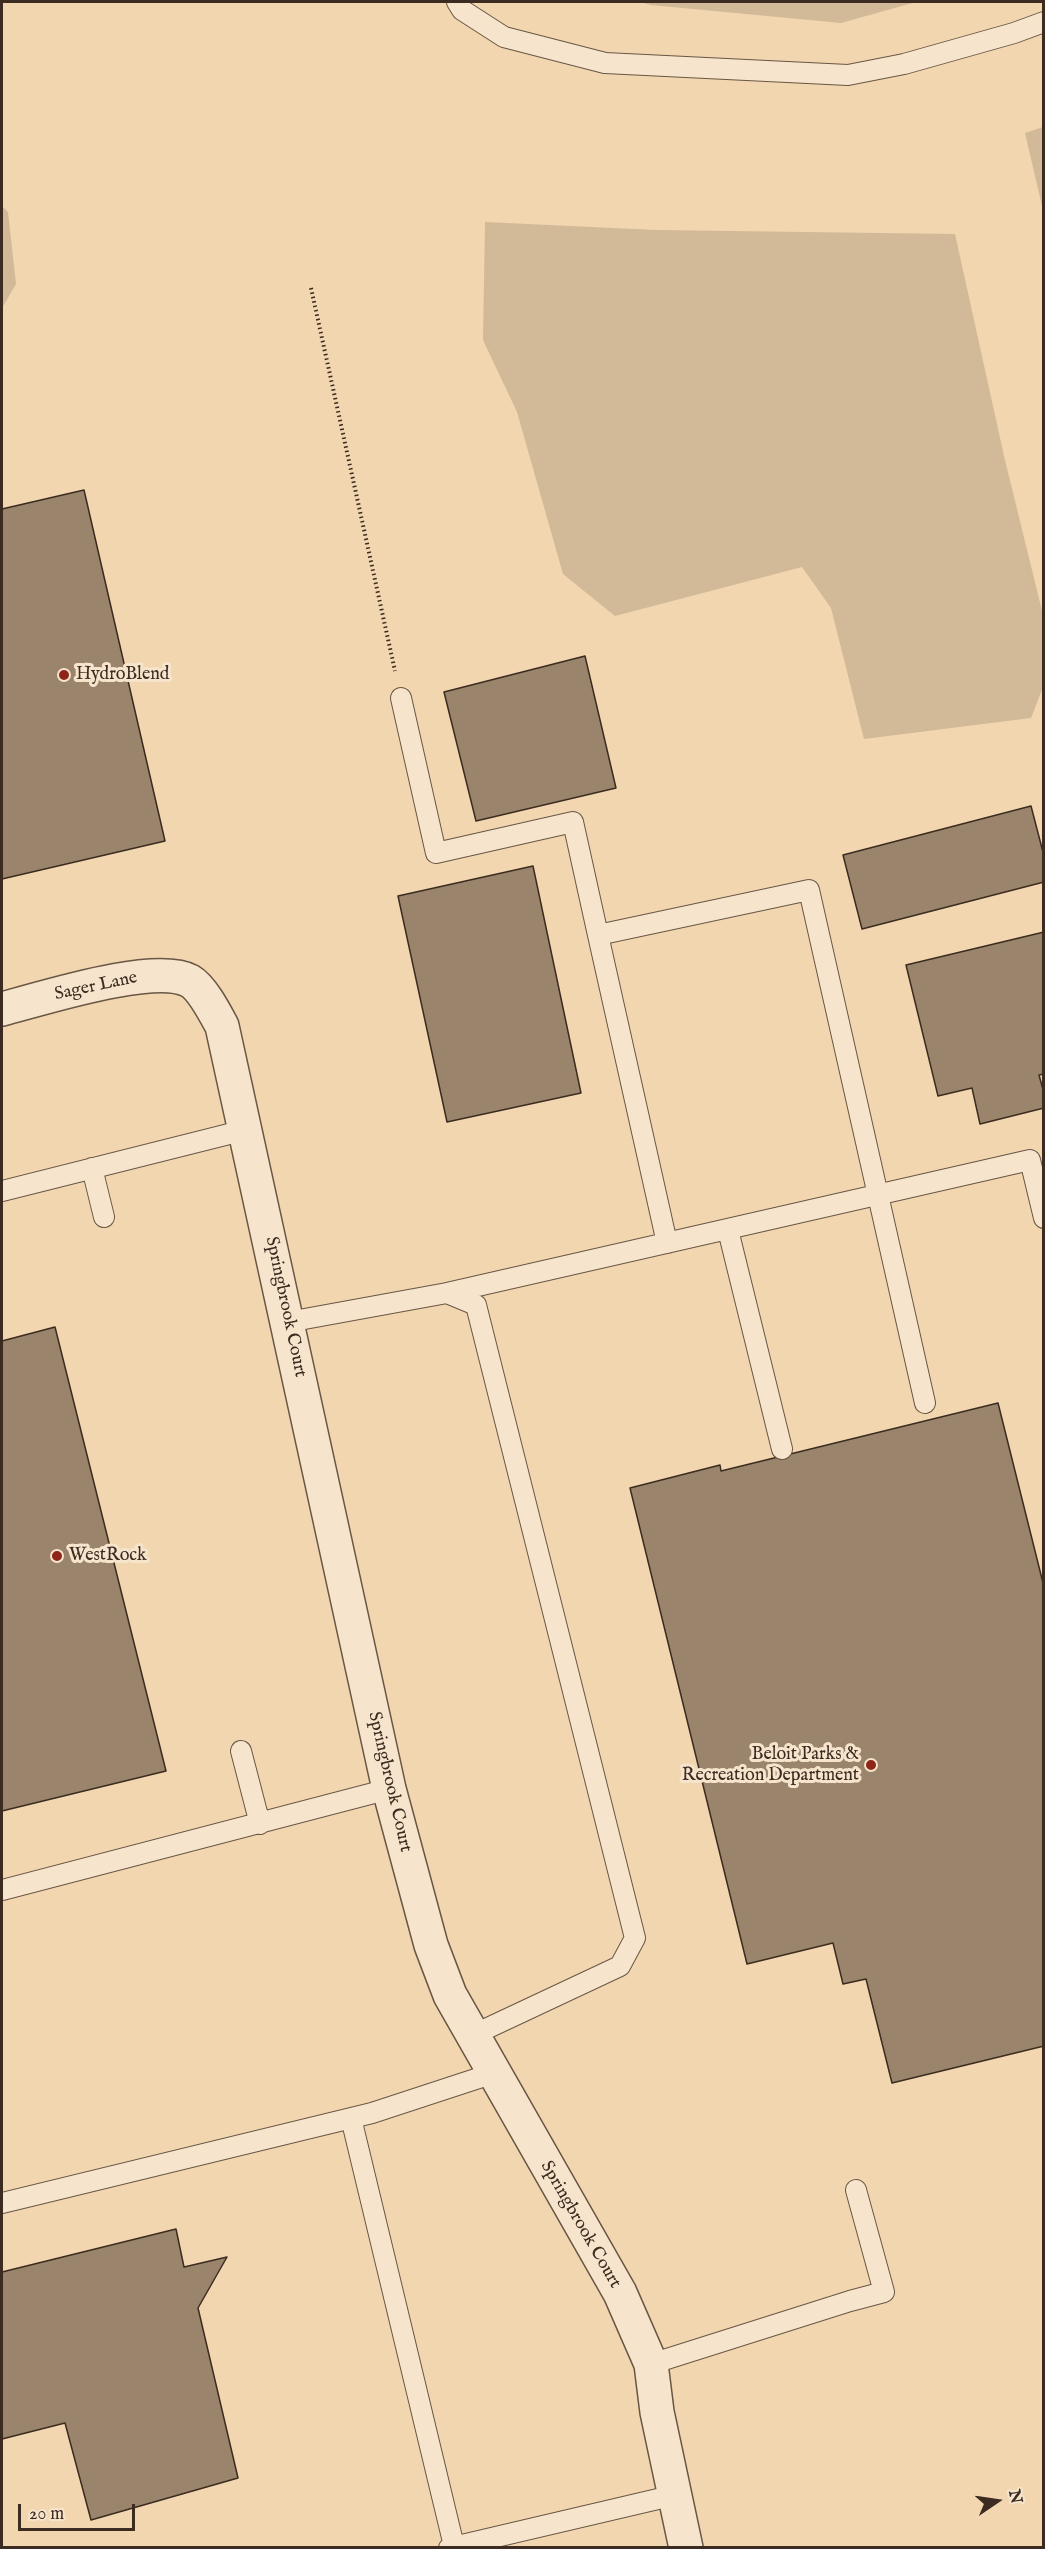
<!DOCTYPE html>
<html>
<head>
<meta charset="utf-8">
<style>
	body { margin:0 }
	#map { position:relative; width:1045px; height:2549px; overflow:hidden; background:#f1d6b0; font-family:"IM FELL English",serif }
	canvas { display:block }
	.frame { position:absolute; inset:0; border:3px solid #3c2b20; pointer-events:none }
	.north { position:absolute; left:967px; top:2471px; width:60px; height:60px; -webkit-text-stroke:4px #f6e4cc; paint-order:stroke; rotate:77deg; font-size:16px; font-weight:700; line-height:24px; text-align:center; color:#3c2b20 }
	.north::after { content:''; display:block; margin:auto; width:21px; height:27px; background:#3c2b20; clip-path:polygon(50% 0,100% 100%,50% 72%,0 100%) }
	.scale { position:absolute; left:18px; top:2504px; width:117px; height:27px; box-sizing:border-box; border:3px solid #3c2b20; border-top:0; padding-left:8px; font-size:18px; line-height:21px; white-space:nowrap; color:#3c2b20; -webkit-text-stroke:4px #f6e4cc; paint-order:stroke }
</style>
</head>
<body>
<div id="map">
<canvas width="1045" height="2549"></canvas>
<div class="frame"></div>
<div class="north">N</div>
<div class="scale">20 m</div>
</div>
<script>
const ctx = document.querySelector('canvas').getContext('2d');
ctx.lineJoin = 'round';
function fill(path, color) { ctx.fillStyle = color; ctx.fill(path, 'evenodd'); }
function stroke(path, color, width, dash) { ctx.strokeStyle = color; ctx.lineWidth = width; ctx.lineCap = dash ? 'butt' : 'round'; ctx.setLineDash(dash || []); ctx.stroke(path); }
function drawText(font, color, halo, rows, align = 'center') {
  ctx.font = font + ' "IM FELL English",serif'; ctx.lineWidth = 6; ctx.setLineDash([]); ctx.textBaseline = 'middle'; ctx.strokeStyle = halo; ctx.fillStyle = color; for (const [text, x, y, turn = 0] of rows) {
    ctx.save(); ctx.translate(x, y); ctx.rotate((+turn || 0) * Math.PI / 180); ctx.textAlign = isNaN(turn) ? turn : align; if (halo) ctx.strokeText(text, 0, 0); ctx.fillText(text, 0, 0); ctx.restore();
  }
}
fill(new Path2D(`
	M640,2H916L841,23L651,5Z
	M1043,127H1044L1043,210L1025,133Z
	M2,206L8,212L16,284L2,308Z
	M485,222L656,230L955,234L1004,456L1043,615V687L1031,718L864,739L831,608L802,567L615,616L563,574L517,412L483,340Z`), '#d2b998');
const building = new Path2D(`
	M84,490L165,841L2,879V509Z
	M585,656L616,788L476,821L444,692Z
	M1031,806L1044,856V882L862,929L843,855Z
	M533,866L581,1093L447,1122L398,896Z
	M1044,932V1074L1039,1075L1044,1093V1108L980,1124L972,1088L938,1096L906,965Z
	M55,1327L166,1771L2,1811V1341Z
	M998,1403L1044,1587V2046L892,2083L866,1979L843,1984L833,1943L747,1964L630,1488L720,1465L721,1471Z
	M176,2229L184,2267L227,2257L198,2308L238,2478L91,2520L65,2423L2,2439V2272Z`);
fill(building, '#9a846b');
stroke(building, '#3c2b20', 1.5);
const service = new Path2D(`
	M457,2L462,10L504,37L605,63L848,75L904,64L1014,33L1044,22
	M401,698L436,853L573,822L598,935
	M92,1168L104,1217
	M2,1191L245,1130
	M728,1230L782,1449
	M667,1243L598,935L809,890L925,1403
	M447,1293L1030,1160L1044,1218
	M288,1322L447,1293L476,1305L635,1938L620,1966L473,2035
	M241,1751L260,1824
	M2,1890L389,1789
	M351,2118L454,2546
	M2,2203L372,2113L494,2073
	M651,2364L850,2301L884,2292L856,2190
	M449,2548L675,2495`);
const minor = new Path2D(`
	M2,1009C41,999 155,962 190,981C202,988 215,1013 222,1026L389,1789L431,1945L450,1995L620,2293L651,2364L657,2412L686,2548`);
stroke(service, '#695644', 22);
stroke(minor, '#695644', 36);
stroke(new Path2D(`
	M311,288L395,671`), '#3c2b20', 4, [1.5, 3]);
stroke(service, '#f6e4cc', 20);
stroke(minor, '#f6e4cc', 33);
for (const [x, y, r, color] of [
	[64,675,6,"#8f2418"],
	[57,1556,6,"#8f2418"],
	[871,1765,6,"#8f2418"]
]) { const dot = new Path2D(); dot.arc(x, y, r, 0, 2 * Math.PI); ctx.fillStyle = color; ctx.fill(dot); stroke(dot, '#f6e4cc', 2); }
drawText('18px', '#3c2b20', '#f6e4cc', [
	["HydroBlend",76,675],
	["WestRock",69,1556],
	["Beloit Parks &",859,1755,"right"],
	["Recreation Department",859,1776,"right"]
], 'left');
drawText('18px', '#3c2b20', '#f6e4cc', [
	["Sager Lane",96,987,-12],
	["Springbrook Court",285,1307,78],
	["Springbrook Court",389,1782,77],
	["Springbrook Court",580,2225,60]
]);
</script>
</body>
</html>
